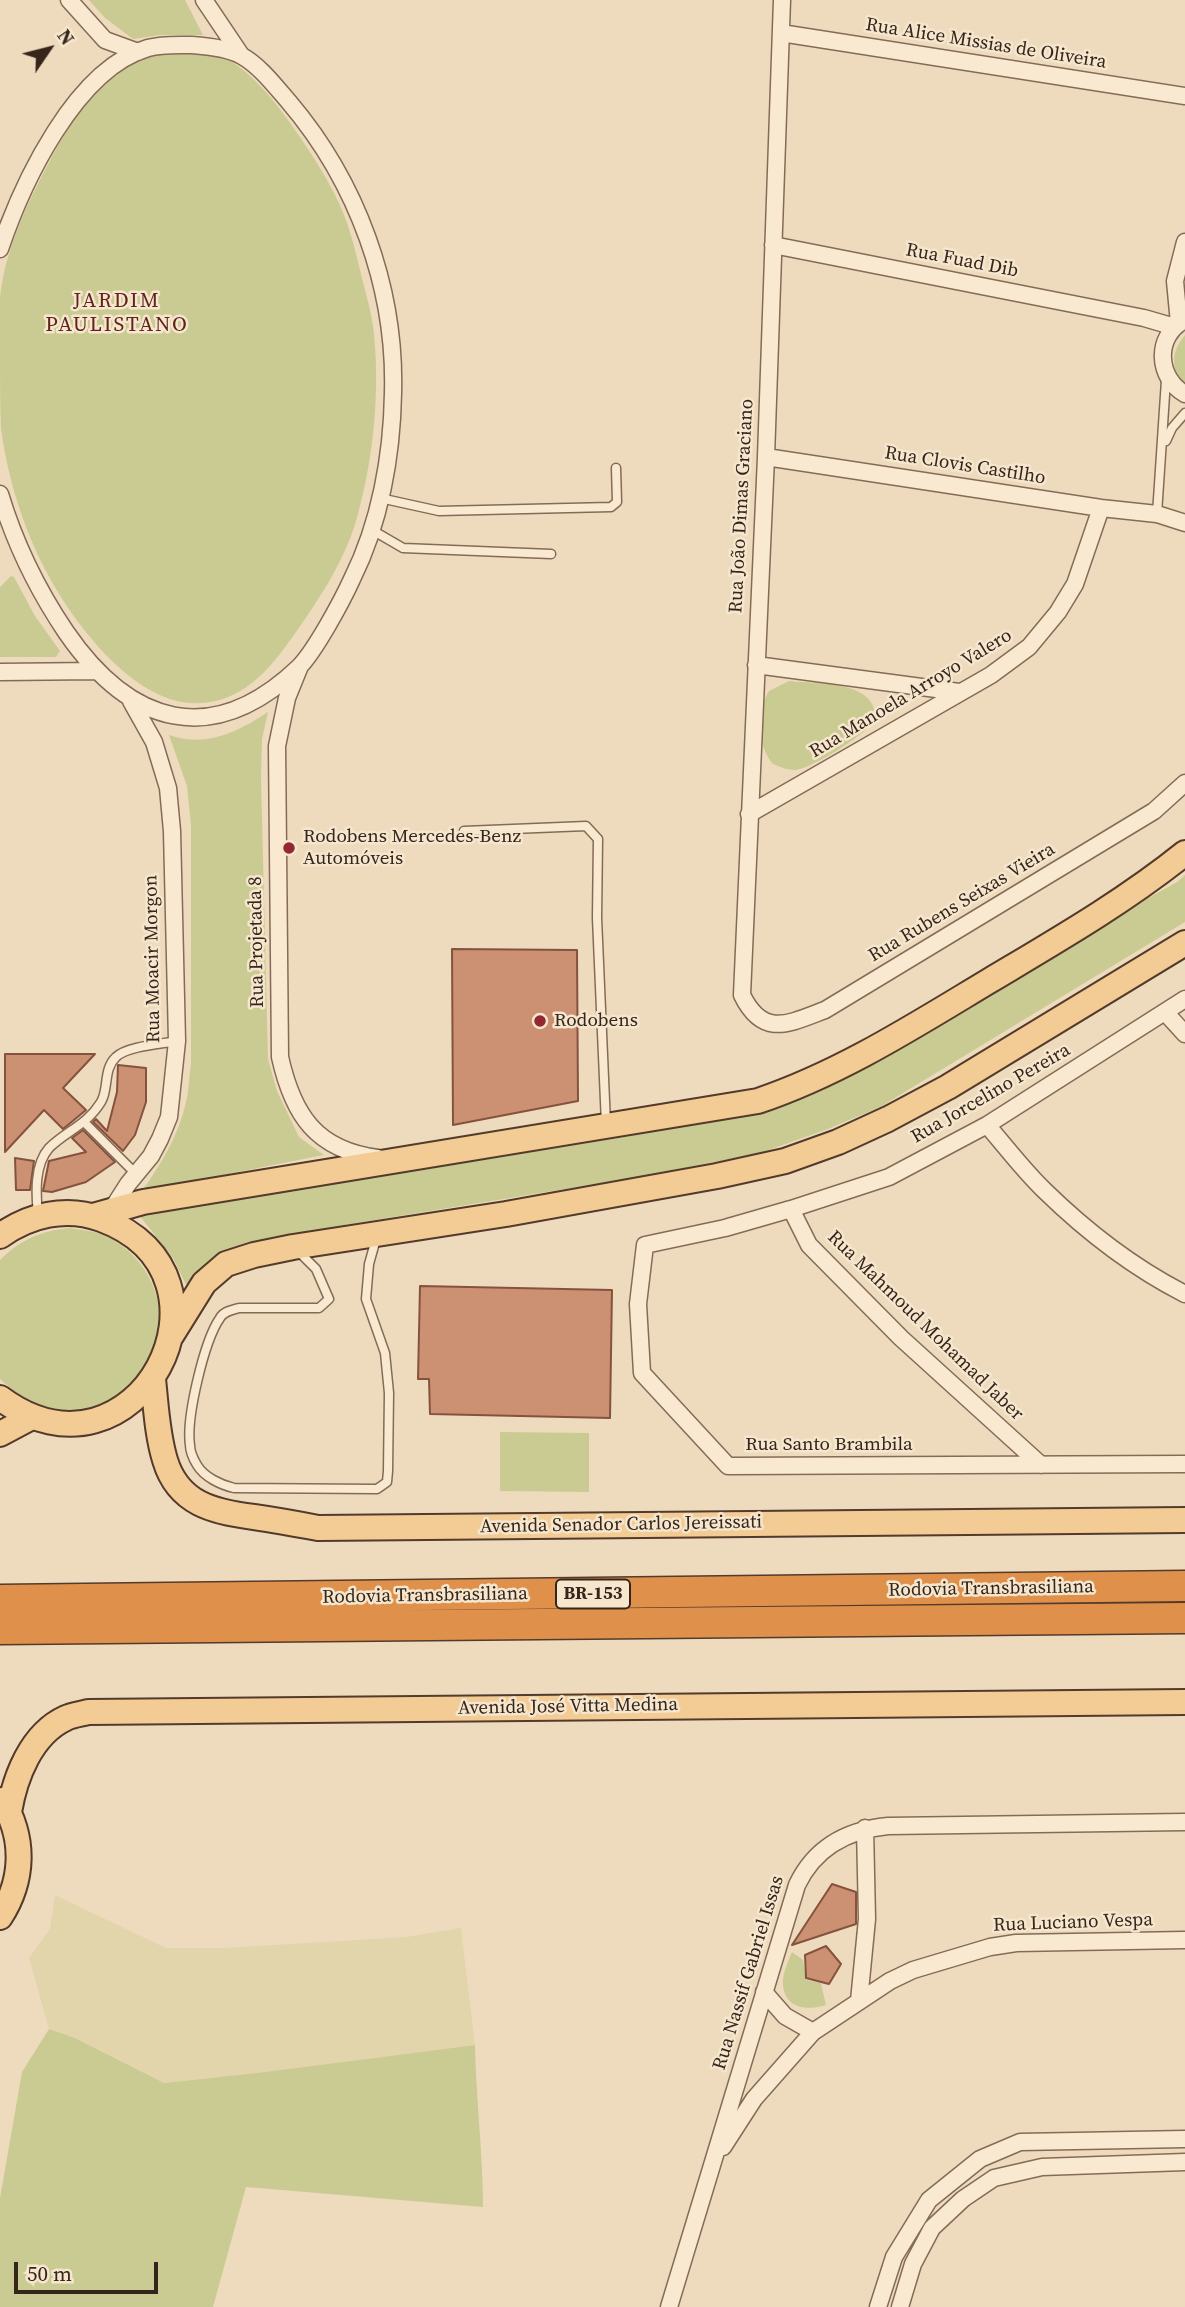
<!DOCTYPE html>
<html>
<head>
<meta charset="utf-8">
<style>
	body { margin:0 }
	#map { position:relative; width:1185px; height:2307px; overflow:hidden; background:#eedbbe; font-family:"Source Serif 4",serif }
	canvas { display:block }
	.north { position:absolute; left:14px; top:14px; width:70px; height:70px; -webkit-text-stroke:5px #f5e6cd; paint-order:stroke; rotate:55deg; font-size:19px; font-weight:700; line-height:28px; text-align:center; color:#35251b }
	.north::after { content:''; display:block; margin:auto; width:24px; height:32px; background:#35251b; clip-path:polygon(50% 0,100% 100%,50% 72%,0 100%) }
	.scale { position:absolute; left:14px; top:2262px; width:144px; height:32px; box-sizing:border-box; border:4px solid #35251b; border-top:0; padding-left:9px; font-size:21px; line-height:24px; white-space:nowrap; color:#35251b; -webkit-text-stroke:5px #f5e6cd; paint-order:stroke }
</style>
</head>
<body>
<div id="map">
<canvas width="1185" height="2307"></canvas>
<div class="north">N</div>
<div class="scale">50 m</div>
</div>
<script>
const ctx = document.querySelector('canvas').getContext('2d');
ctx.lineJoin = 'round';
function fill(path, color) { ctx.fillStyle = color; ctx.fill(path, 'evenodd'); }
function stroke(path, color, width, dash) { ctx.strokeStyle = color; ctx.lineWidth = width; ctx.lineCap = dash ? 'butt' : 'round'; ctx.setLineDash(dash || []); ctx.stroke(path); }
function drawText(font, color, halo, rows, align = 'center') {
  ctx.font = font + ' "Source Serif 4",serif'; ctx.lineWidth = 5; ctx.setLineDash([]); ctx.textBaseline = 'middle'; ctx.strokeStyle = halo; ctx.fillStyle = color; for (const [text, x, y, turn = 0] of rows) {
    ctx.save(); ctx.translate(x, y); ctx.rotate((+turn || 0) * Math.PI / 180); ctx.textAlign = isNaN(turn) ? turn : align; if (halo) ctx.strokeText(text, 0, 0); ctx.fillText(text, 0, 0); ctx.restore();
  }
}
fill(new Path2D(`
	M55,1895L166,1948H224L406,1937L461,1928L475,2045L265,2072L164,2083L75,2038L49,2029L29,1958L50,1929Z`), '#e3d5ab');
fill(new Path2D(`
	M89,0H185L203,35H161L133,39L105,18Z
	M172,50C193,51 217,51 235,64C259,80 284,113 300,137C312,155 324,173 334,193C347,217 354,244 360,270C365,291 372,313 374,334C380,395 373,462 356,521C344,562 318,601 294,635C268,672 239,706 190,703C154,701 117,669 95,643C43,583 12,508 1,429C0,405 0,379 0,355C0,337 0,317 0,298C5,247 30,198 54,153C73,117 107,67 148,54C155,52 164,51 172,50Z
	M1185,335V387C1171,369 1170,353 1185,335Z
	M11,576L14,577L35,616L60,651L56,657H0V587Z
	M789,681C816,684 879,680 875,720C867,734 811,769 795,770C788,770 780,767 773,764C757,746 756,711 769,691Z
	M268,712L262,739L261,777L268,1059L277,1091L299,1137L324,1155L142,1191C161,1164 179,1135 186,1102C189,1090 189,1076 191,1064V825L187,786L169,735C205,748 238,732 268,712Z
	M1185,875V922L880,1107L828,1129L760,1153L639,1177L350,1224L225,1250L205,1266L188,1289L173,1258L139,1215L625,1137L739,1114L1031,964L1177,882Z
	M69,1228C83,1230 97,1231 110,1238C152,1261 173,1313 152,1358C149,1364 144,1369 139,1375C135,1380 131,1387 126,1391C88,1425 33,1411 0,1379V1260C20,1240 40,1231 69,1228Z
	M500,1432L589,1433V1492L500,1491Z
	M792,1952L803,1960L806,1980L821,1983L826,2005C808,2011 785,2009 783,1985C782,1974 788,1962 792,1952Z
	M49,2029L75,2038L164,2083L265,2072L475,2045C476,2099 483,2153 483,2207L246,2187L213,2307H0V2198L22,2072Z`), '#cacb92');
const building = new Path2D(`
	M452,949L577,950L578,1101L453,1125Z
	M5,1054H95L63,1088L86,1110L63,1129L44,1110L5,1152Z
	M118,1065L146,1068V1102L135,1135L123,1151L93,1122L96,1119L107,1131L117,1092Z
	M83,1130L115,1162L86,1182L52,1192L43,1191L49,1161L86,1152L72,1138Z
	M15,1158L34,1161L30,1190H16Z
	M420,1286L612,1290L610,1418L430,1414L429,1379H418Z
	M832,1884L856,1892V1924L792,1945Z
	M826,1946L841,1964L829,1984L806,1978L805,1955Z`);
fill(building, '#cc9073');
stroke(building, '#85533d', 2);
const service = new Path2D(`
	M1166,441L1172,428L1185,413
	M380,498L439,511L611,507L617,502L616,468
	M1157,514L1166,380
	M372,530L403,548L551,554
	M464,831L586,826L598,839L597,918L606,1124
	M85,1123L136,1174
	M38,1215C36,1194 34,1165 49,1148C66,1131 87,1125 101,1102C109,1089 103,1069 116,1057C127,1046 162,1044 177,1041
	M298,1251L316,1269L329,1299L319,1308H239C232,1310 224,1311 220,1318C204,1341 186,1418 190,1445C190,1451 194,1460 197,1465C204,1477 221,1485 234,1488L377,1489L387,1482L388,1471L389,1393L385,1353L366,1299L369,1264L376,1239`);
const minor = new Path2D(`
	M69,0L105,40L138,52
	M204,0L241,55
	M782,0L766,457L742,995C763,1038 788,1024 825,1010L1154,811L1185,783
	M781,33L1185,96
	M773,245L1144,318L1175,327
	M0,249C22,184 75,69 148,48C162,44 177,45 192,45C207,46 228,48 242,56C260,66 275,86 289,102C357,182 396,288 393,393C392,456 380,523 352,579C342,601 315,651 299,667C212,750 130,725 66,632C37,589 15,544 0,494
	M1185,320C1154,336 1157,378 1185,394
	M1179,323L1175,281L1185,242
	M766,457L1101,508L1157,514L1185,523
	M756,665L959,692
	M300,666L287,698L277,746L280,1057C293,1115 316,1150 378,1158
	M0,672L97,671
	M749,814L991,675L1029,647L1058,612L1075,584L1101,508
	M1185,999L987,1125L889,1177L791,1209L725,1228L645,1245L638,1304L642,1373L728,1466L1185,1464
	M1165,1012L1185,1034
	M987,1125C1006,1147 1024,1171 1045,1191C1086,1231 1134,1268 1185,1294
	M112,1209L128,1184L151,1156L160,1139L169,1117L177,1041L172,831L168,788L154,742L131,701
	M791,1209L809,1245L901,1338L1041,1465
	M764,1992L785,2016L813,2032
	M859,2001L867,1919L865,1828
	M723,2147L754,2099L813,2032L890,1981L913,1970L990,1947L1016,1943L1185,1940
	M669,2307L797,1885C815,1847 847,1830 888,1826L1185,1822
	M878,2307L894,2257L929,2200L980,2159L1020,2142L1185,2139
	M900,2307L913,2264L932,2228L963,2199L994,2178L1042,2167L1185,2162`);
const primary = new Path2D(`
	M93,1216L143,1202L758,1101C841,1073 914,1026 989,981C1056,941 1124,902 1185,853
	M0,1236C29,1215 66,1206 101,1219C253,1275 136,1499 0,1398
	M171,1336L204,1283L226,1264L254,1255L293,1247L506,1214L717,1176L785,1161L838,1142L888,1119L948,1087L1185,943
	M153,1379C156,1406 157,1434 165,1460C178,1504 214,1512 254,1517C275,1520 297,1524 318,1528L1185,1520
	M0,1434L32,1417
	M9,1812C15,1777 31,1734 66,1718C72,1715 81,1714 88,1712L1185,1702
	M0,1917C24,1880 25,1838 2,1800`);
const motorway = new Path2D(`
	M0,1600L1185,1586
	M0,1629L1185,1618`);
stroke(service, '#856b57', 11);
stroke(minor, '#856b57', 19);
stroke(primary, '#533a2b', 28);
stroke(motorway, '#533a2b', 33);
stroke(service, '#f9e9d1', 8);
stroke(minor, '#f9e9d1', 16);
stroke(primary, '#f2cc94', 24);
stroke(motorway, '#df914c', 30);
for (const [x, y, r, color] of [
	[289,848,7,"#942731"],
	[540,1021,7,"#942731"]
]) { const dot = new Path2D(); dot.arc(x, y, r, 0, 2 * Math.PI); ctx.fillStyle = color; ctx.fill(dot); stroke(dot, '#f5e6cd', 2.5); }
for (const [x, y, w] of [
	[593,1594,74]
]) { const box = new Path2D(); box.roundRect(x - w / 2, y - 14.5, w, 29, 5); ctx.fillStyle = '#f5e6cd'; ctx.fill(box); stroke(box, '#35251b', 2); }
drawText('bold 18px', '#35251b', null, [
	["BR-153",593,1594]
]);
drawText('19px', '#35251b', '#f5e6cd', [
	["Rua Alice Missias de Oliveira",986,44,9],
	["Rua Fuad Dib",962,261,11],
	["Rua Clovis Castilho",965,466,9],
	["Rua João Dimas Graciano",742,506,-87],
	["Rua Manoela Arroyo Valero",911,694,-31],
	["Rua Rubens Seixas Vieira",962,903,-31],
	["Rua Projetada 8",257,942,-91],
	["Rua Moacir Morgon",153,959,-91],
	["Rua Jorcelino Pereira",991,1094,-30],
	["Rua Mahmoud Mohamad Jaber",925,1326,44],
	["Rua Santo Brambila",829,1445],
	["Avenida Senador Carlos Jereissati",621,1525,-1],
	["Rodovia Transbrasiliana",991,1589,-1],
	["Rodovia Transbrasiliana",425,1596,-1],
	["Avenida José Vitta Medina",568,1707,-1],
	["Rua Luciano Vespa",1073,1923,-2],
	["Rua Nassif Gabriel Issas",749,1973,-73]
]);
drawText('19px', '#35251b', '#f5e6cd', [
	["Rodobens Mercedes-Benz",303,837],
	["Automóveis",303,859],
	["Rodobens",554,1021]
], 'left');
ctx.letterSpacing = '2px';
drawText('21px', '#61231b', '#f5e6cd', [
	["JARDIM",117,302],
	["PAULISTANO",117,326]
]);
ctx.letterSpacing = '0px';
</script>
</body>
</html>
